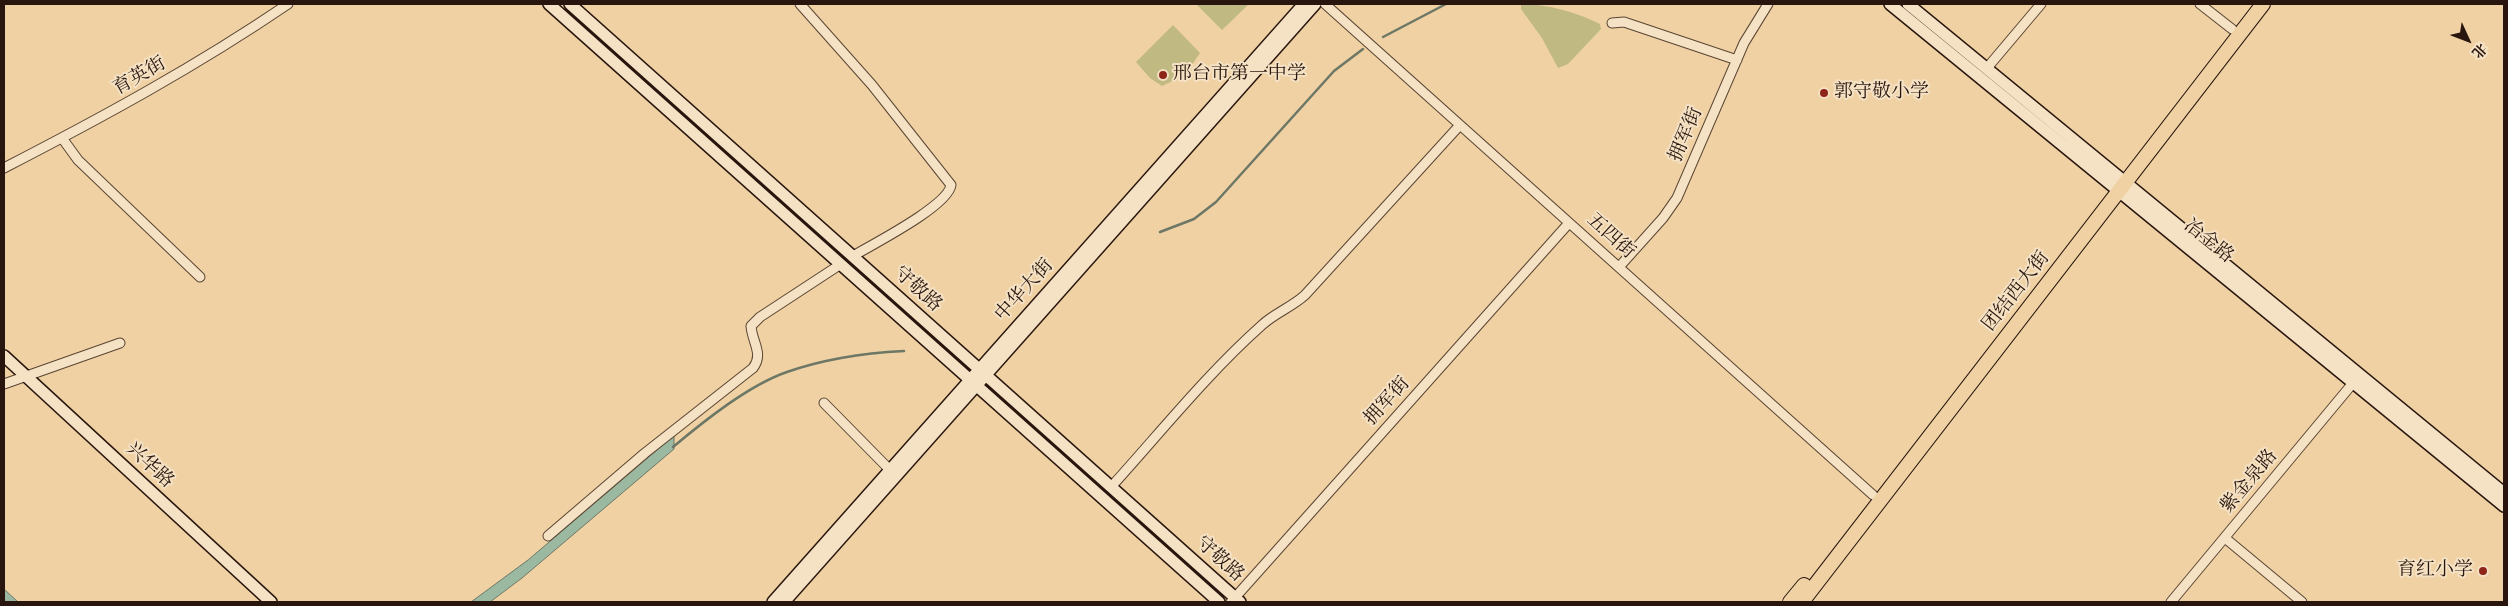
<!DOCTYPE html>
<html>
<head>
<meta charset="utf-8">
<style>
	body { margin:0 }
	#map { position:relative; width:2508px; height:606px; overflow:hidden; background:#efd1a3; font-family:"IM FELL DW Pica","Noto Serif SC",serif }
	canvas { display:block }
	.frame { position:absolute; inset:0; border:5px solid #28160e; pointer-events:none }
	.north { position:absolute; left:2443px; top:15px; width:50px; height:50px; -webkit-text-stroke:4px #f5e1c3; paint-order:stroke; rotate:133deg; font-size:14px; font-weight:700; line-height:20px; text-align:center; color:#28160e }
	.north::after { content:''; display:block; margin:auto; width:18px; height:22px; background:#28160e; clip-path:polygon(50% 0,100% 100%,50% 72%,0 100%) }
</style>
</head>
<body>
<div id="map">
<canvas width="2508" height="606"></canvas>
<div class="frame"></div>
<div class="north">北</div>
</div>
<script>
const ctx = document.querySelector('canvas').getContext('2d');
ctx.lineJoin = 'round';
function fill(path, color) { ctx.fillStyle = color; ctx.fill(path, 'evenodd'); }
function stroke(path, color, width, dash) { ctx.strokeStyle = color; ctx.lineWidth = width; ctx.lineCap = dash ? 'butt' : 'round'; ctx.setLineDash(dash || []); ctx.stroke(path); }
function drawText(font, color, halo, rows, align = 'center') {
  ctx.font = font + ' "IM FELL DW Pica","Noto Serif SC",serif'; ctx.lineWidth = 4; ctx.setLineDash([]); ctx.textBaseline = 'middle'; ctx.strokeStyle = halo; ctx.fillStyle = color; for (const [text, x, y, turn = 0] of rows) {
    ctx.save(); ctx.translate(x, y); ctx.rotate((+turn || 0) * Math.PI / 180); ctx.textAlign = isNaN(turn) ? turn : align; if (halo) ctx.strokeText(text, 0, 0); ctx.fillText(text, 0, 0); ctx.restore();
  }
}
fill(new Path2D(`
	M1196,4H1249L1222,30Z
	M1521,4C1547,4 1576,12 1600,24L1601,29L1568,64L1558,68L1542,38L1521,9Z
	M1173,25L1200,53L1185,75L1162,86L1150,78L1136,62Z`), '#c0b981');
const water = new Path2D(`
	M674,436V449L522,578L490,602H471L528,560Z
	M4,589L18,602H4Z`);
fill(water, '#9bb8a0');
stroke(water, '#6d7766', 1);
stroke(new Path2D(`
	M1383,37L1446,4
	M1160,232L1194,219L1216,202L1334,71L1363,49
	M673,447C704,421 749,385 787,372C824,359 865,353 904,351`), '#6d7766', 2.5);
const street = new Path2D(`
	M800,4L872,85L951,185C948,206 873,244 853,256
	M1325,4L1873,495
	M2200,4L2232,29
	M1612,23L1624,22L1737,60
	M1987,68L2041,4
	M62,138L78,160L200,277
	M4,168C101,118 197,66 288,4
	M1619,267L1663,218L1677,198L1744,43L1768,4
	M4,384L120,343
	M824,403L890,470
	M1111,487C1160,433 1207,374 1262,325C1275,313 1292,307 1305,295L1460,125
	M548,536L645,453L753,368C764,354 752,342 751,326L760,317L841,264
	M2225,538L2302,602
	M1231,602L1569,223
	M2171,602L2353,383`);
const secondary = new Path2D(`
	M549,4L1219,602
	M570,4L1240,602
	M1890,4L2504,506
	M1908,4L2504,493
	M4,356L271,602
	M773,602L1304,4
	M784,602L1315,4`);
const primary = new Path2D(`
	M1790,602L1804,585
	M1802,602L2263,4`);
stroke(street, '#5a4533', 11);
stroke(secondary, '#28160e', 14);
stroke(primary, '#28160e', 16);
stroke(street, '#f5e1c3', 9);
stroke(secondary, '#f5e1c3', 11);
stroke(primary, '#efd1a3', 14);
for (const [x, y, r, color] of [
	[1163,75,5,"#8f2418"],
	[1824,93,5,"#8f2418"],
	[2483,571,5,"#8f2418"]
]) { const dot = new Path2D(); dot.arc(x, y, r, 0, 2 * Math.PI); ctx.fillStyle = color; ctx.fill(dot); stroke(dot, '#f5e1c3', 2); }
drawText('19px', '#28160e', '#f5e1c3', [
	["邢台市第一中学",1173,75],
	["郭守敬小学",1834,93],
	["育红小学",2473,571,"right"]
], 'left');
drawText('19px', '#28160e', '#f5e1c3', [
	["育英街",140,77,-30],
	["拥军街",1687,135,-67],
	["五四街",1610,237,42],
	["冶金路",2208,242,39],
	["守敬路",917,290,42],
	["中华大街",1025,291,-48],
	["团结西大街",2017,292,-52],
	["拥军街",1388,402,-48],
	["兴华路",149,466,43],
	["紫金泉路",2250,482,-50],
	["守敬路",1219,560,42]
]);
</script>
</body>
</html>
